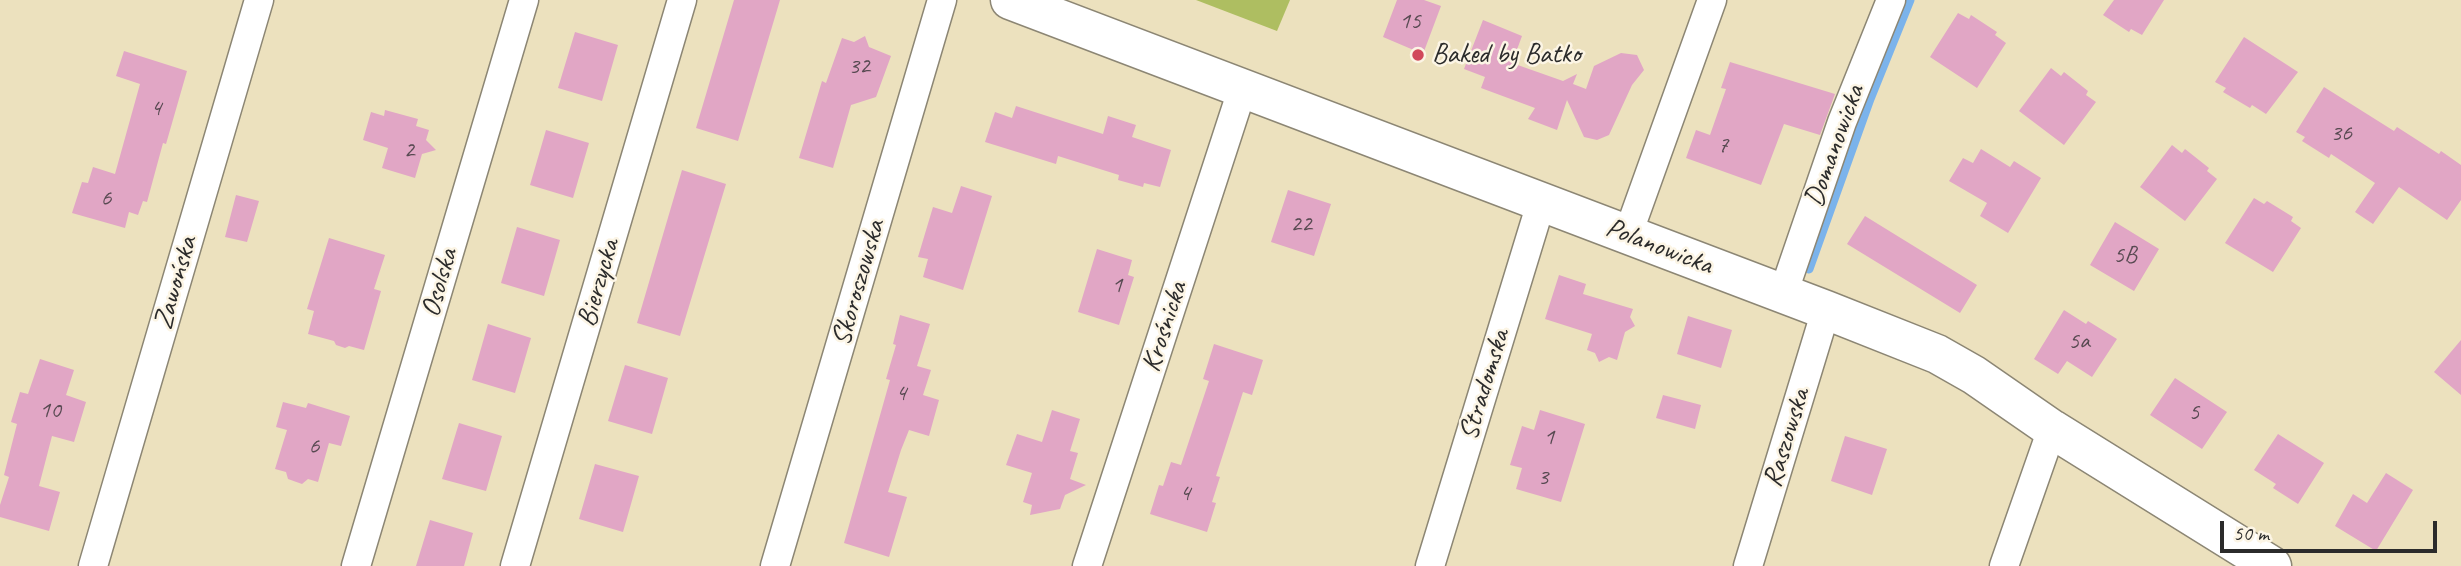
<!DOCTYPE html>
<html>
<head>
<meta charset="utf-8">
<style>
	body { margin:0 }
	#map { position:relative; width:2461px; height:566px; overflow:hidden; background:#ece1be; font-family:Caveat,sans-serif }
	canvas { display:block }
	.scale { position:absolute; left:2220px; top:521px; width:217px; height:32px; box-sizing:border-box; border:4px solid #2b2b2b; border-top:0; padding-left:9px; font-size:21px; line-height:24px; white-space:nowrap; color:#2b2b2b; -webkit-text-stroke:5px #fcf5e5; paint-order:stroke }
</style>
</head>
<body>
<div id="map">
<canvas width="2461" height="566"></canvas>
<div class="scale">50 m</div>
</div>
<script>
const ctx = document.querySelector('canvas').getContext('2d');
ctx.lineJoin = 'round';
function fill(path, color) { ctx.fillStyle = color; ctx.fill(path, 'evenodd'); }
function stroke(path, color, width, dash) { ctx.strokeStyle = color; ctx.lineWidth = width; ctx.lineCap = dash ? 'butt' : 'round'; ctx.setLineDash(dash || []); ctx.stroke(path); }
function drawText(font, color, halo, rows, align = 'center') {
  ctx.font = font + ' Caveat,sans-serif'; ctx.lineWidth = 5; ctx.setLineDash([]); ctx.textBaseline = 'middle'; ctx.strokeStyle = halo; ctx.fillStyle = color; for (const [text, x, y, turn = 0] of rows) {
    ctx.save(); ctx.translate(x, y); ctx.rotate((+turn || 0) * Math.PI / 180); ctx.textAlign = isNaN(turn) ? turn : align; if (halo) ctx.strokeText(text, 0, 0); ctx.fillText(text, 0, 0); ctx.restore();
  }
}
fill(new Path2D(`
	M1196,0H1290L1277,31Z`), '#aebe61');
stroke(new Path2D(`
	M1809,269L1870,99L1910,0`), '#7bb3eb', 9);
fill(new Path2D(`
	M734,0H780L738,141L696,128Z
	M1397,0H1424L1441,6L1423,54L1383,37Z
	M2114,0H2164L2142,35L2131,29L2129,32L2103,15Z
	M1958,13L1969,19L1971,15L1997,32L1995,35L2006,43L1977,88L1930,57Z
	M1483,20L1522,36L1512,63L1563,81L1577,74L1573,84L1586,89L1594,66L1621,53L1637,55L1644,70L1632,85L1609,135L1597,140L1584,137L1567,100L1557,130L1528,119L1535,108L1481,88L1485,77L1464,69Z
	M575,32L618,45L602,101L558,88Z
	M865,36L869,47L891,56L876,97L851,105L833,168L799,158L822,81L826,83L842,38L854,42Z
	M2244,37L2298,72L2266,114L2252,105L2250,108L2223,92L2226,88L2215,82Z
	M124,51L187,71L166,144L163,143L147,202L143,201L138,215L129,212L125,228L72,213L82,182L88,183L93,167L115,174L140,84L116,76Z
	M1730,62L1835,94L1820,135L1784,124L1761,185L1686,158L1696,130L1710,135L1726,89L1721,88Z
	M2051,68L2061,76L2064,72L2088,91L2086,95L2096,102L2064,145L2019,111Z
	M2324,87L2394,131L2397,127L2439,154L2441,151L2461,165V200L2447,220L2399,187L2373,224L2355,212L2375,183L2331,154L2329,158L2302,141L2305,137L2296,132Z
	M1016,106L1103,134L1108,116L1136,125L1132,137L1171,150L1160,187L1144,183L1143,187L1118,180L1119,175L1058,156L1056,164L985,142L995,112L1012,118Z
	M385,110L418,119L416,126L429,130L426,140L436,150L422,154L415,178L382,168L388,148L363,140L371,112L384,116Z
	M546,130L589,143L573,198L530,185Z
	M2172,145L2182,153L2185,149L2209,168L2207,171L2217,179L2185,221L2140,187Z
	M1981,149L2010,167L2014,161L2041,178L2008,233L1980,216L1987,203L1949,181L1963,158L1973,163Z
	M682,170L726,184L680,336L637,323Z
	M961,186L992,196L963,290L923,277L928,259L918,257L933,207L952,213Z
	M1288,190L1331,204L1314,256L1271,242Z
	M236,195L259,201L247,242L225,237Z
	M2254,198L2264,204L2267,201L2293,217L2291,221L2301,228L2273,272L2225,243Z
	M1865,216L1977,285L1960,313L1847,244Z
	M2115,222L2159,249L2134,291L2090,265Z
	M517,227L560,240L544,296L501,283Z
	M329,238L385,255L374,289L381,291L364,350L349,346L345,348L336,345L334,341L308,334L314,311L307,309Z
	M1097,249L1132,260L1128,275L1134,277L1119,325L1078,312Z
	M1559,275L1586,284L1583,294L1633,309L1630,317L1635,326L1625,332L1617,360L1609,357L1599,362L1595,353L1587,350L1592,334L1545,319Z
	M2064,310L2086,324L2088,321L2117,339L2092,377L2067,361L2058,374L2034,359Z
	M900,315L930,324L917,366L931,370L923,395L939,400L929,436L909,430L901,450L888,492L907,497L889,557L844,543L890,380L886,379L896,345L893,344Z
	M1688,316L1732,330L1721,368L1677,354Z
	M488,324L531,338L515,393L472,380Z
	M2461,340V395L2434,372Z
	M1214,344L1263,360L1252,395L1243,392L1216,476L1220,477L1212,502L1216,503L1207,532L1150,514L1159,485L1163,486L1171,462L1181,465L1209,381L1203,379Z
	M40,359L74,370L66,395L86,402L74,442L52,436L39,486L60,492L49,531L0,517V505L9,477L4,475L17,424L11,422L20,392L28,394Z
	M625,365L668,378L652,434L608,421Z
	M2175,378L2227,412L2202,449L2150,415Z
	M1663,395L1701,405L1695,429L1656,418Z
	M283,402L306,408L308,403L350,416L341,446L329,443L318,482L308,479L302,484L288,479L286,472L275,469L287,430L276,427Z
	M1052,410L1080,419L1070,451L1078,453L1070,479L1086,485L1065,495L1060,509L1030,515L1032,505L1023,502L1032,473L1006,465L1017,434L1042,442Z
	M1540,410L1585,424L1561,502L1516,489L1522,468L1510,465L1522,426L1534,430Z
	M459,423L502,436L486,491L442,479Z
	M2278,434L2324,463L2298,504L2273,488L2276,484L2254,470Z
	M1845,436L1887,449L1872,495L1831,481Z
	M595,464L639,476L623,532L579,519Z
	M2386,473L2413,490L2376,551L2335,526L2353,494L2367,503Z
	M430,520L473,533L464,566H416Z`), '#e1a6c5');
const street = new Path2D(`
	M1628,234L1712,0
	M1783,294L1842,122L1891,0
	M93,566L259,0
	M356,566L524,0
	M515,566L682,0
	M775,566L942,0
	M1087,566L1243,87
	M1430,566L1541,203
	M1748,566L1826,310
	M2004,566L2052,429`);
const secondary = new Path2D(`
	M1010,0L1826,310L1937,354L1974,375L2052,429L2272,566`);
stroke(street, '#8c8674', 31);
stroke(secondary, '#8c8674', 41);
stroke(street, '#fff', 28);
stroke(secondary, '#fff', 38);
for (const [x, y, r, color] of [
	[1418,55,7,"#d1495b"]
]) { const dot = new Path2D(); dot.arc(x, y, r, 0, 2 * Math.PI); ctx.fillStyle = color; ctx.fill(dot); stroke(dot, '#fcf5e5', 2.5); }
drawText('24px', '#584a52', null, [
	["15",1410,22],
	["32",859,67],
	["4",156,109],
	["36",2341,134],
	["7",1723,146],
	["2",409,151],
	["6",106,199],
	["22",1301,225],
	["5B",2125,256],
	["1",1117,286],
	["5a",2079,342],
	["4",901,394],
	["10",50,411],
	["5",2194,413],
	["1",1549,438],
	["6",314,447],
	["3",1543,478],
	["4",1185,494]
]);
drawText('28px', '#2b2b2b', '#fcf5e5', [
	["Baked by Batko",1432,55]
], 'left');
drawText('28px', '#2b2b2b', '#fcf5e5', [
	["Domanowicka",1835,146,-70],
	["Polanowicka",1659,247,21],
	["Zawońska",176,283,-74],
	["Osolska",440,283,-74],
	["Bierzycka",599,283,-74],
	["Skoroszowska",859,283,-74],
	["Krośnicka",1165,327,-72],
	["Stradomska",1485,385,-73],
	["Raszowska",1787,438,-73]
]);
</script>
</body>
</html>
